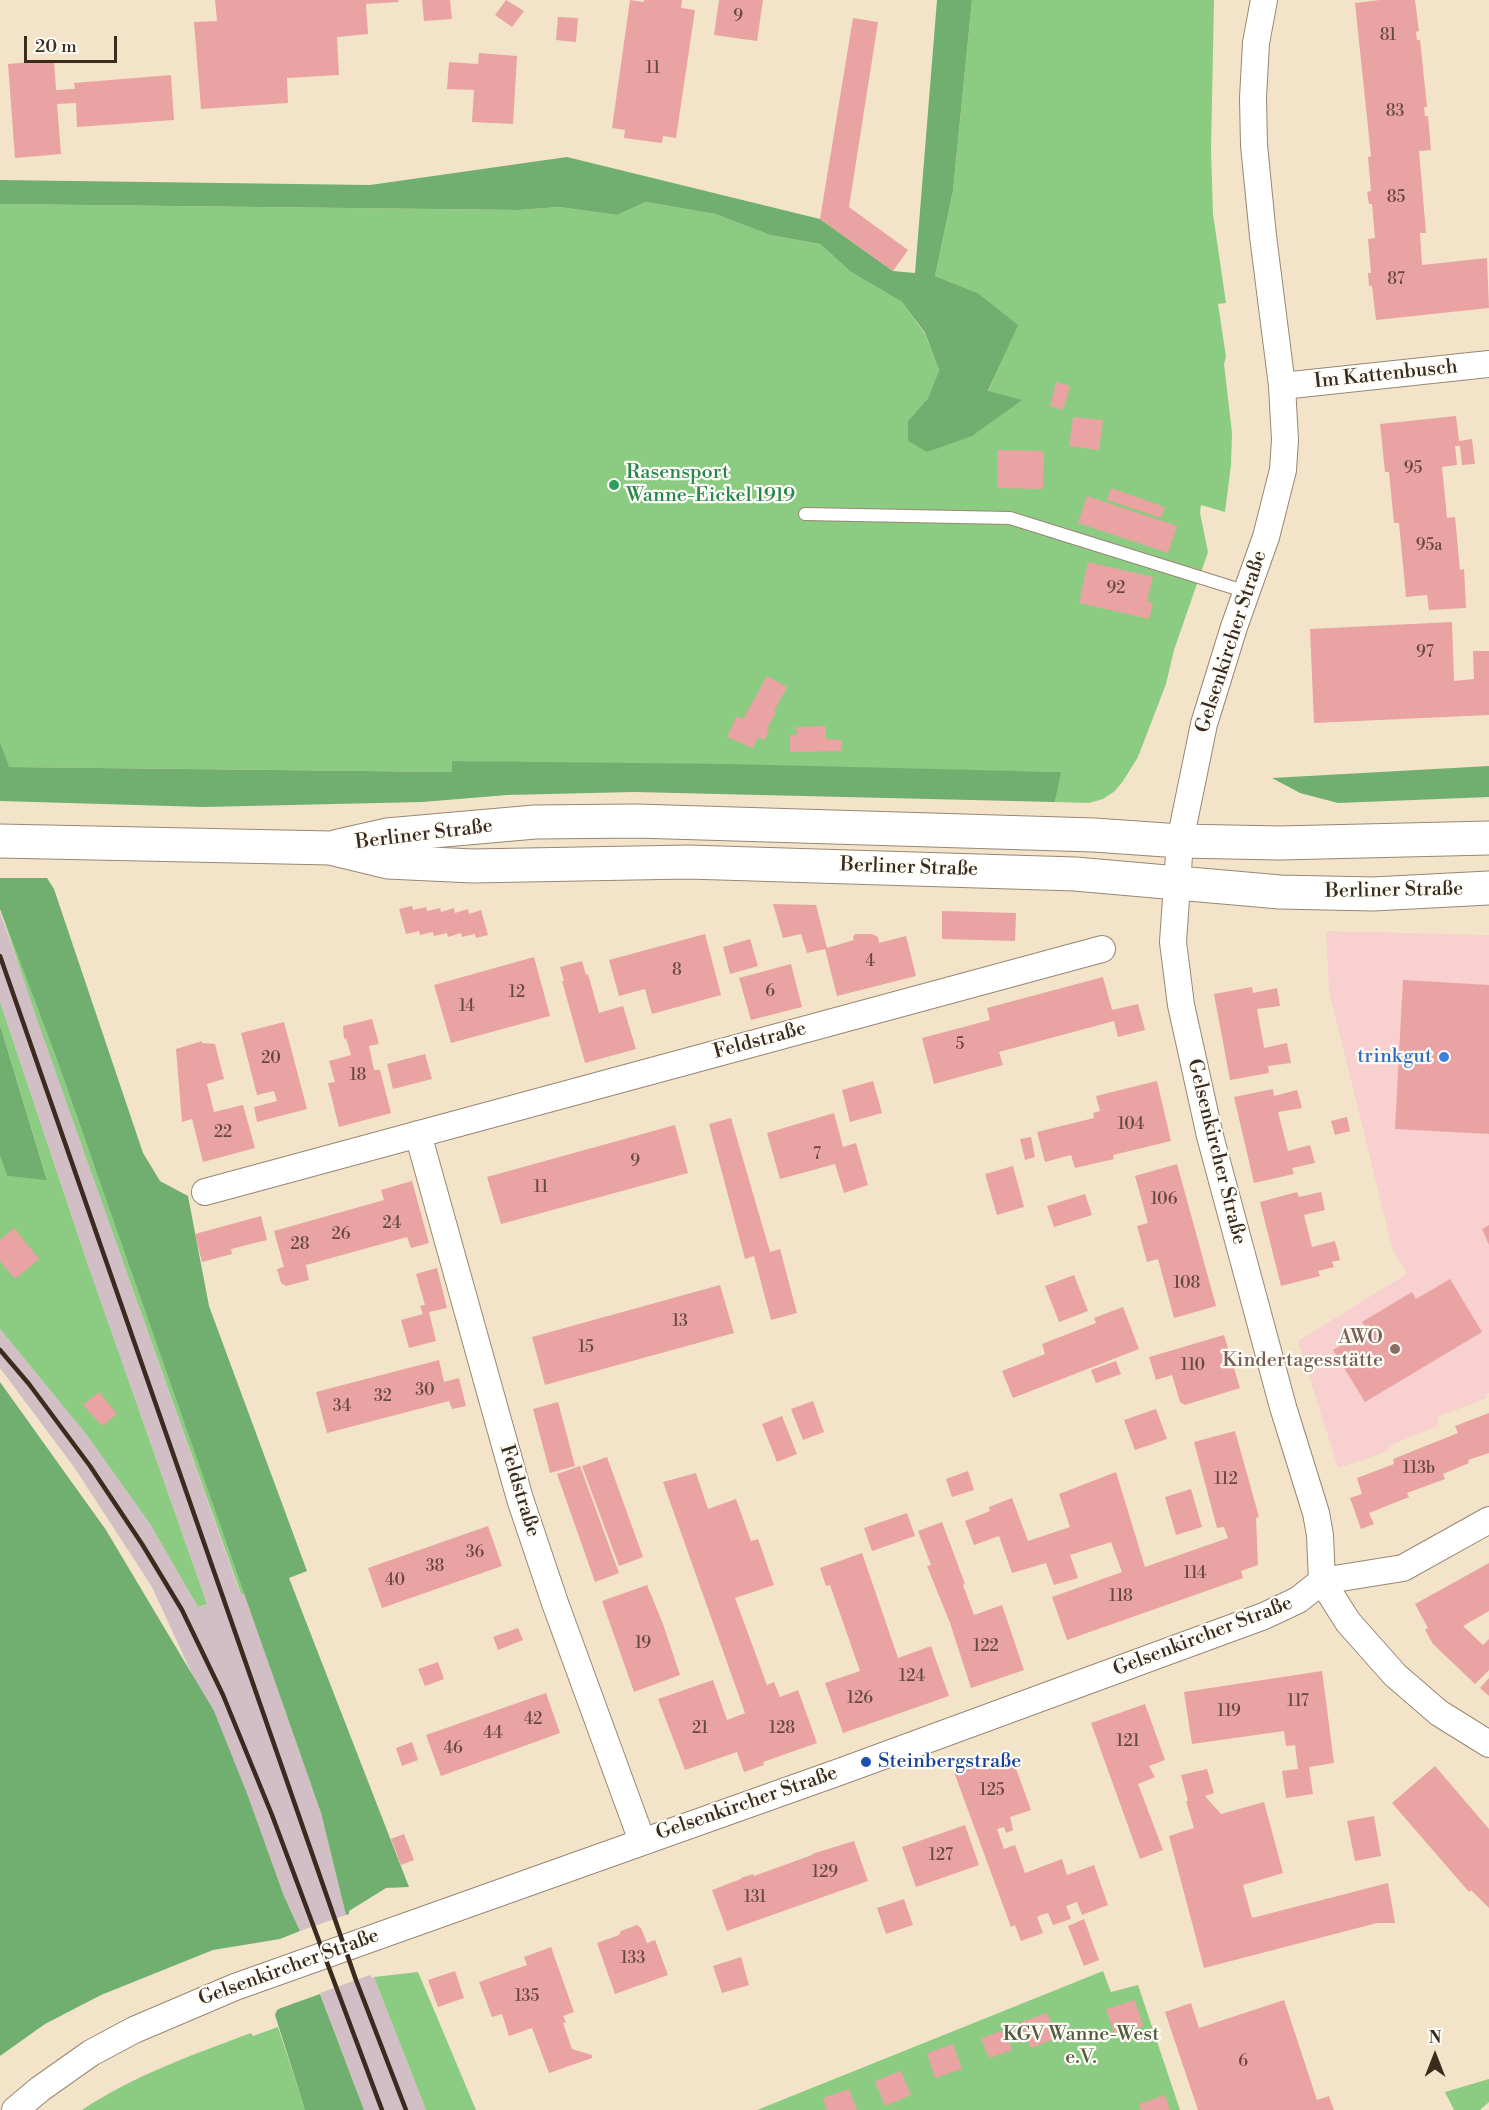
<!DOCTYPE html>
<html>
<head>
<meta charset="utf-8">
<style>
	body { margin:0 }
	#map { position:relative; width:1489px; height:2110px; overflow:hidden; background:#f3e4c9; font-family:"Libre Bodoni",serif }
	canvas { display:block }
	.north { position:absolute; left:1405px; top:2026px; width:60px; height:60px; -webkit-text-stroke:4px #fdfcf7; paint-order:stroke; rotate:0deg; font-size:16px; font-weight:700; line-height:24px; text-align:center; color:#3b2a1e }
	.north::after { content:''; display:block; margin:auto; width:21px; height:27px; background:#3b2a1e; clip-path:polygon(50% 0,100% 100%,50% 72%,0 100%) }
	.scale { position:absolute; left:24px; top:36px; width:93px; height:27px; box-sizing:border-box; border:3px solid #3b2a1e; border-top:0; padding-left:8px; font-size:18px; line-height:21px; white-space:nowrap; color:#3b2a1e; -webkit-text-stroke:4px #fdfcf7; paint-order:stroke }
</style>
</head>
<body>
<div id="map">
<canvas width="1489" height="2110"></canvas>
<div class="north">N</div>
<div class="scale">20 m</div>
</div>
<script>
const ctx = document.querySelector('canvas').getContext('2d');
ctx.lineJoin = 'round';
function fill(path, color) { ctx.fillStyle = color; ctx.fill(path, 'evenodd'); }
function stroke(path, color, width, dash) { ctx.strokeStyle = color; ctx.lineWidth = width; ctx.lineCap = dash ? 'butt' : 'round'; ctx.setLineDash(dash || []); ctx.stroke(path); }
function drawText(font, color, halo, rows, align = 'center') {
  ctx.font = font + ' "Libre Bodoni",serif'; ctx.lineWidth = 4.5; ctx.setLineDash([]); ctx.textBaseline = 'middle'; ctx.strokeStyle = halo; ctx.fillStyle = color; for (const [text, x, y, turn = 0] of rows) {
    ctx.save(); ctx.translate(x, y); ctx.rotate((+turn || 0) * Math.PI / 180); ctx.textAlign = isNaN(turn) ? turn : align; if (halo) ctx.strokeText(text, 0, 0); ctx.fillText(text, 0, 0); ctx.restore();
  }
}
fill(new Path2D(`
	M1326,931L1489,935V1225L1482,1229L1489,1245V1393L1486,1394L1487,1398L1437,1417L1439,1426L1388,1446L1389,1450L1363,1460L1338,1468L1298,1341L1407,1274L1393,1251L1329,991Z`), '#f7d0cf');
fill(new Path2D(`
	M0,912L240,1593H244L321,1813L346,1915L300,1931L284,1896L248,1796L152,1587L74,1467L0,1368V1329L86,1434L150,1524L198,1607L207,1604L88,1265L0,1002Z
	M370,1975L372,1978L374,1977L426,2110H364L320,1993Z`), '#d2bec5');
fill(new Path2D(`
	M972,0H1214L1211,150L1213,214L1226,303L1218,304L1226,357L1224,364L1232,433L1231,465L1225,512L1201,505L1200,513L1208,552L1174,650L1166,684L1138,757L1123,781L1115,791L1103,799L1089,803L1055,802L1060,772L453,761L452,772L8,767L0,742V204L519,210L559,207L617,215L646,202L715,214L770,235L820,244L851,272L902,302L925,334L939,370L928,398L908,421L927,452L1021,400L988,392L1017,325L978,293L935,276L953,191Z
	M0,909L57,1060L244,1593L241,1594L38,1022Z
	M0,1002L88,1265L207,1604L198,1607L150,1524L86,1434L0,1329V1156L7,1176L47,1179L0,1025Z
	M1103,1971L1111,1992L1138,1985L1180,2110H757Z
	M418,1972L476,2110H426L374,1977Z
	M278,2027L305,2110H82C135,2075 192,2055 251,2033L253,2036Z
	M1489,2079V2102L1480,2110H1454L1445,2092Z`), '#8ccb82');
fill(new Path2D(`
	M937,0H972L953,191L935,276L978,293L1018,325L988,391L1022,400L972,436L927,452L908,441V421L928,398L939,370L925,333L902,302L851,272L820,244L770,235L715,214L646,202L617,215L559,207L519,210L0,204V180L370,185L567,157L820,219L893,271L915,273Z
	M0,742L9,767L452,772V761L726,764L1061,772L1055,802L634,792L507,795L422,802L204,807L0,801Z
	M1489,766V797L1338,803L1300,793L1272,778Z
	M0,878H47L54,889L143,1153L160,1181L188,1196L209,1306L307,1571L289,1578L409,1887L386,1888L349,1911V1914L346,1915L321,1813L57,1060L0,909Z
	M0,1025L47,1180L7,1176L0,1156Z
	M0,1382L106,1530L214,1711L248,1796L284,1896L300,1931L280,1939L213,1950L101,1995L45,2024L0,2056Z
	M320,1994L364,2110H305L275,2015L277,2010L281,2008Z`), '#71af70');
fill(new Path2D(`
	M215,0H398L399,2L366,4L368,34L337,37L339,75L287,78L288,103L201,109L194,22L217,21Z
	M422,0H450L452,19L424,21Z
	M506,0L524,11L512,27L495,15Z
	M630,0L644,2V0H682L681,8L695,10L676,138L663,136L662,143L624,138L625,130L612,128Z
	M719,0H763L757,41L714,35Z
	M1380,0H1415L1419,31L1416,32L1417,40H1420L1427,107H1424L1425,116H1428L1431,150L1419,151L1426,233H1420L1422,265L1487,258L1489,308L1376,320L1372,286H1369L1368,273H1371L1368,239L1375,238L1372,204H1369L1367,192L1371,191L1368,157L1371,156L1355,3Z
	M558,17L578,18L576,42L556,40Z
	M853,18L878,22L849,207L908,250L893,271L820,219Z
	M479,53L517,56L513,124L472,122L474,90L447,89L449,62L478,64Z
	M54,60L56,90L75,89L74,83L171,75L174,120L77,127L76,103L57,104L61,154L15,158L8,64Z
	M1056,382L1070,386L1063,410L1050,406Z
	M1456,416L1459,441L1472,439L1475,464L1462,465L1460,446H1455L1457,465L1442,467L1447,518L1455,517L1460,570L1464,569L1466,608L1429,610L1427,595L1406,597L1399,523H1394L1389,472H1385L1380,424Z
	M1073,417L1103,420L1099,450L1069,446Z
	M997,450L1044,451L1043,489L997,488Z
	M1111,488L1165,507L1161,518L1107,500Z
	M1087,496L1177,526L1168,553L1078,523Z
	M1088,562L1153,577L1147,601L1153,603L1149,619L1079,603Z
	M1452,622L1454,681L1474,679L1473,651H1489V715L1314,723L1310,629Z
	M767,676L787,687L774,711L776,712L767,729H769L765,740L758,737L753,748L727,737L737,716L743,719Z
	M826,726V739L842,740V751L790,752V735H797L796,727Z
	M773,904L816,905L827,948L854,940L853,937L855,934H872L878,937L879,943L906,936L916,976L837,996L825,949L807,953L801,934L783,938Z
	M412,906L413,910L426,907L427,911L440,908L441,912L454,908L455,913L468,909L469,914L481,910L488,935L476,938L475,934L462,937L461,933L448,937L447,933L434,936L433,932L420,935L419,931L406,934L399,909Z
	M942,911L1016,913L1015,941L942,939Z
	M705,934L721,995L652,1014L645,989L619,996L609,960Z
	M750,939L758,966L730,974L723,947Z
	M534,957L550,1016L451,1043L434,985Z
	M582,961L586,975L588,974L599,1013L623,1006L636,1049L585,1063L562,981H564L560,967Z
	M791,964L802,1007L751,1020L739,978Z
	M1103,977L1112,1010L1138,1004L1145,1030L1118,1037L1114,1021L999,1052L1003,1065L934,1084L922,1038L990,1020L987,1008Z
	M1403,980L1489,985V1134L1395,1129Z
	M1252,987L1253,993L1277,988L1280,1006L1257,1009L1264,1048L1287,1043L1291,1063L1268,1066L1269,1073L1230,1080L1214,994Z
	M372,1019L379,1044L369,1046L374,1070H380L391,1113L339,1127L328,1083L335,1082L329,1061L351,1055L346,1038L344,1039L343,1026Z
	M284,1022L307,1109L257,1122L254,1107L277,1101L274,1091L257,1095L241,1033Z
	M202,1041V1043L215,1044L224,1079L207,1084L214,1112L243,1105L255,1148L203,1162L192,1119L182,1122L176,1049Z
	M425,1054L432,1079L393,1089L387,1064Z
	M873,1081L882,1113L850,1122L842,1090Z
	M1157,1081L1171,1141L1113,1155L1114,1159L1075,1168L1071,1155L1045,1162L1037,1132L1094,1118L1093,1113L1100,1111L1096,1096Z
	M1273,1089L1274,1096L1297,1090L1302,1108L1278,1112L1288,1151L1310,1145L1315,1163L1292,1168L1294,1174L1254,1183L1234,1097Z
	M834,1113L843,1147L856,1143L868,1185L844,1193L835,1164L780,1179L767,1133Z
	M1347,1117L1350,1131L1335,1135L1331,1121Z
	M731,1118L770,1252L780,1249L797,1313L771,1320L754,1256L745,1259L709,1124Z
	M675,1125L688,1173L501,1224L487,1177Z
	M1031,1137L1035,1157L1025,1160L1020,1139Z
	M1177,1164L1216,1306L1174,1318L1158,1259L1147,1262L1137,1226L1148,1223L1135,1176Z
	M1013,1166L1024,1207L997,1215L985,1174Z
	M412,1181L429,1243L411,1248L407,1237L306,1265L309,1280L286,1286L281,1283L277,1269L284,1267L274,1231L384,1200L381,1190Z
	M1297,1192L1299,1197L1321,1192L1325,1210L1304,1215L1312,1247L1335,1241L1340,1260L1332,1262L1334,1267L1318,1271L1320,1276L1281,1286L1260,1202Z
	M1085,1194L1092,1215L1054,1227L1047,1206Z
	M261,1216L267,1240L231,1249L232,1254L202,1262L195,1234Z
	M1489,1225V1245L1482,1229Z
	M14,1228L39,1259L15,1279L0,1261V1240Z
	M437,1268L447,1308L429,1312L436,1341L409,1348L401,1320L423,1314L420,1306L425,1305L416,1274Z
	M1074,1275L1088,1311L1059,1322L1045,1286Z
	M1450,1279L1482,1332L1365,1402L1333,1350L1367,1330L1362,1322L1412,1292L1416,1299Z
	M720,1285L734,1333L545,1385L532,1337Z
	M1123,1307L1139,1349L1013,1398L1002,1371L1045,1354L1042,1344L1096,1323L1094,1318Z
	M1224,1335L1240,1388L1185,1405L1180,1402L1172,1375L1156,1380L1149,1357Z
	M439,1360L444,1382L459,1378L466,1406L452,1409L449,1401L327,1433L316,1392Z
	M1116,1361L1121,1374L1096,1383L1091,1370Z
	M99,1392L117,1414L102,1426L83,1405Z
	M813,1401L824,1432L803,1440L791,1409Z
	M558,1402L575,1466L550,1473L533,1409Z
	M1156,1409L1167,1439L1135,1450L1124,1420Z
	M1489,1413V1453L1468,1460L1469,1463L1443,1474L1445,1479L1407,1493L1409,1497L1369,1513L1374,1524L1361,1529L1350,1498L1362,1494L1357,1478L1394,1464L1393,1459L1458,1433L1455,1426Z
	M782,1416L797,1454L777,1462L762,1424Z
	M1235,1431L1259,1517L1256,1518L1258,1565L1241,1571L1243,1578L1067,1640L1052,1597L1122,1572L1111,1542L1070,1555L1078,1578L1054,1585L1046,1563L1012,1573L999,1536L974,1545L965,1521L990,1511L989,1507L1012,1498L1028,1541L1070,1527L1059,1494L1116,1472L1145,1567L1228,1538L1224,1527L1217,1528L1194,1442Z
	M607,1457L643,1557L619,1566L582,1466Z
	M580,1466L619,1573L595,1582L557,1474Z
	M968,1471L974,1490L952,1497L946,1479Z
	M696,1473L708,1509L736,1499L751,1541L758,1539L774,1585L735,1598L767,1685L774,1682L780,1697L798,1690L817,1743L763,1762L764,1765L744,1772L737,1752L685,1770L658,1699L713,1680L727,1720L745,1713L663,1482Z
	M1191,1489L1202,1527L1176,1535L1165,1497Z
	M907,1513L915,1536L872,1551L864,1528Z
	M942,1522L965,1584L963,1585L974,1615L1002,1605L1024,1670L971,1688L950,1623L927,1566L931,1565L918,1531Z
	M488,1526L502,1566L382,1608L368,1568Z
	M862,1553L898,1658L931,1646L949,1696L843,1733L825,1683L860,1671L830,1585L826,1586L820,1568Z
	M1489,1563V1611L1463,1626L1483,1645L1489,1639V1670L1475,1684L1433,1644L1425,1630L1428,1628L1415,1604Z
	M647,1585L663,1624L680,1675L634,1692L602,1601Z
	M518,1628L523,1640L498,1650L493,1637Z
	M438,1662L444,1679L425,1686L418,1669Z
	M1322,1671L1334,1763L1309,1767L1313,1794L1286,1798L1282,1771L1298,1769L1295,1745L1286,1746L1284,1731L1192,1744L1184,1692Z
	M1489,1678V1696L1480,1688Z
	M546,1693L560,1733L441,1776L426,1735Z
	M1145,1704L1165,1760L1149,1766L1155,1777L1138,1784L1163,1850L1140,1859L1091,1723Z
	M412,1742L418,1760L402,1766L396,1748Z
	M1010,1752L1031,1810L1010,1817L1013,1830L1006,1833L1004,1827L997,1829L1004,1849L1015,1845L1025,1873L1062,1859L1067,1875L1094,1865L1108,1905L1082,1915L1077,1902L1066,1906L1071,1919L1053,1925L1048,1913L1041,1915L1037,1917L1043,1933L1021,1941L1015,1925L1011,1927L954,1772Z
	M1435,1766L1489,1829V1908L1471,1890L1469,1892L1392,1803Z
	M1207,1769L1214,1793L1205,1796L1221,1814L1264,1802L1283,1873L1243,1885L1252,1918L1388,1883L1395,1923H1377L1204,1968L1169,1836L1194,1828L1186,1801H1188L1181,1775Z
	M1374,1816L1381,1856L1355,1861L1347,1821Z
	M965,1825L979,1865L916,1887L902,1847Z
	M404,1834L414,1860L401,1865L391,1839Z
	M854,1841L868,1881L727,1931L712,1890L741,1879V1878L753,1874L754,1876L812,1855V1854Z
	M904,1899L913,1925L886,1934L877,1908Z
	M1084,1919L1099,1960L1084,1966L1068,1926Z
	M637,1925L641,1928L647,1943L655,1940L668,1975L615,1994L597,1943L619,1935L621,1931Z
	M551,1947L574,2012L563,2016L566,2022L563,2023L572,2049L592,2055V2058L549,2073L532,2028L509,2036L502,2014L492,2017L479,1982L527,1965L524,1957Z
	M741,1957L749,1985L722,1993L713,1966Z
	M455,1971L464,1998L438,2007L428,1980Z
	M1135,2000L1143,2026L1115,2035L1106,2009Z
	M1284,2000L1317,2100L1329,2096L1334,2110H1198L1165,2012L1191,2003L1199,2028Z
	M1047,2013L1057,2038L1031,2048L1021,2022Z
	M1005,2030L1012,2050L989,2058L981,2038Z
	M953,2044L962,2069L935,2078L927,2053Z
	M901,2071L911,2095L885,2106L875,2081Z
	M849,2089L857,2110H827L823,2098Z
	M1165,2095L1170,2110H1141L1139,2104Z`), '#e9a3a2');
const service = new Path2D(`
	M805,514L1010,518L1247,592`);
const minor = new Path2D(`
	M1264,0L1256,43L1253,98L1254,145L1263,236L1282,386L1285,440L1283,470L1266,537L1234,627L1204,724L1180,841L1173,942L1181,1005L1210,1136L1283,1407L1316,1513L1320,1535L1322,1581
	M1282,386L1489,364
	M418,1134L520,1499L555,1603L642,1841
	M205,1192L1102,949
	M1322,1581L1348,1622L1395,1675L1439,1713L1489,1744
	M15,2110L40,2089L91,2053L134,2030L235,1987L842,1771L1264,1616L1298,1600L1322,1581L1403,1568L1489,1520`);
const secondary = new Path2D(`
	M0,841L330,848L388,862L473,866L688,862L1075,874L1280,892L1373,894L1489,888
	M338,846L387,835L535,822L637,821L1094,835L1180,841L1280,843L1489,838`);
stroke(service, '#978774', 14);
stroke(minor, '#978774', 28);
stroke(secondary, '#978774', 35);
stroke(service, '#fff', 12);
stroke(minor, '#fff', 26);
stroke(secondary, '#fff', 33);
stroke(new Path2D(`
	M0,956L356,1980L406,2110
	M0,1350L29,1384L90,1466L142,1544L182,1610L223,1695L272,1815L382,2110`), '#3b2a1e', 4.5);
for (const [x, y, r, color] of [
	[614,485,6,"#2e9e5b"],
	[1444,1057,6,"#3f7fe0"],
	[1395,1349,6,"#8d6e63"],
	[866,1762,6,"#1a4fb4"]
]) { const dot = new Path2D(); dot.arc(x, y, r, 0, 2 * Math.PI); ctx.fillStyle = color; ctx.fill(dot); stroke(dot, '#fdfcf7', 2); }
drawText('16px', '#66483f', null, [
	["9",738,17],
	["81",1388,36],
	["11",653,69],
	["83",1395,112],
	["85",1396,198],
	["87",1396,280],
	["95",1413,469],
	["95a",1429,546],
	["92",1116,589],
	["97",1425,653],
	["4",870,962],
	["8",677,971],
	["6",770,992],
	["12",517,993],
	["14",467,1007],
	["5",960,1045],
	["20",271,1059],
	["18",358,1076],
	["104",1131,1125],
	["22",223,1133],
	["7",817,1155],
	["9",635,1162],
	["11",541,1188],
	["106",1164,1200],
	["24",392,1224],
	["26",341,1235],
	["28",300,1245],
	["108",1187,1284],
	["13",680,1322],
	["15",586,1348],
	["110",1193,1366],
	["30",425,1391],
	["32",383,1397],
	["34",342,1407],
	["113b",1419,1469],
	["112",1226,1480],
	["36",475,1553],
	["38",435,1567],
	["114",1195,1574],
	["40",395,1581],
	["118",1121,1597],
	["19",643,1644],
	["122",986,1647],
	["124",912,1677],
	["126",860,1699],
	["117",1298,1702],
	["119",1229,1712],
	["42",533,1720],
	["21",700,1729],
	["128",782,1729],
	["44",493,1734],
	["121",1128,1742],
	["46",453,1749],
	["125",992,1791],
	["127",941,1856],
	["129",825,1873],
	["131",755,1898],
	["133",633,1959],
	["135",527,1997],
	["6",1243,2062]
]);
drawText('20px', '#3b2a1e', '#fdfcf7', [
	["Im Kattenbusch",1386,375,-6],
	["Gelsenkircher Straße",1232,642,-72],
	["Berliner Straße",424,835,-7],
	["Berliner Straße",909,868,2],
	["Berliner Straße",1394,891,-1],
	["Feldstraße",760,1041,-15],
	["Gelsenkircher Straße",1216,1152,76],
	["Feldstraße",519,1491,73],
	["Gelsenkircher Straße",1203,1637,-21],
	["Gelsenkircher Straße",747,1804,-19],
	["Gelsenkircher Straße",289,1968,-20]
]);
drawText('20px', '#27864d', '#fdfcf7', [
	["Rasensport",626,473],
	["Wanne-Eickel 1919",626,496]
], 'left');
drawText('20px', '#366cbe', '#fdfcf7', [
	["trinkgut",1432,1057]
], 'right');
drawText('20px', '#785e54', '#fdfcf7', [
	["AWO",1383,1338],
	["Kindertagesstätte",1383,1361]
], 'right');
drawText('20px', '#164399', '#fdfcf7', [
	["Steinbergstraße",878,1762]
], 'left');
drawText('20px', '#535a3c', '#fdfcf7', [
	["KGV Wanne-West",1081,2035],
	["e.V.",1081,2058]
]);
</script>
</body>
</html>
